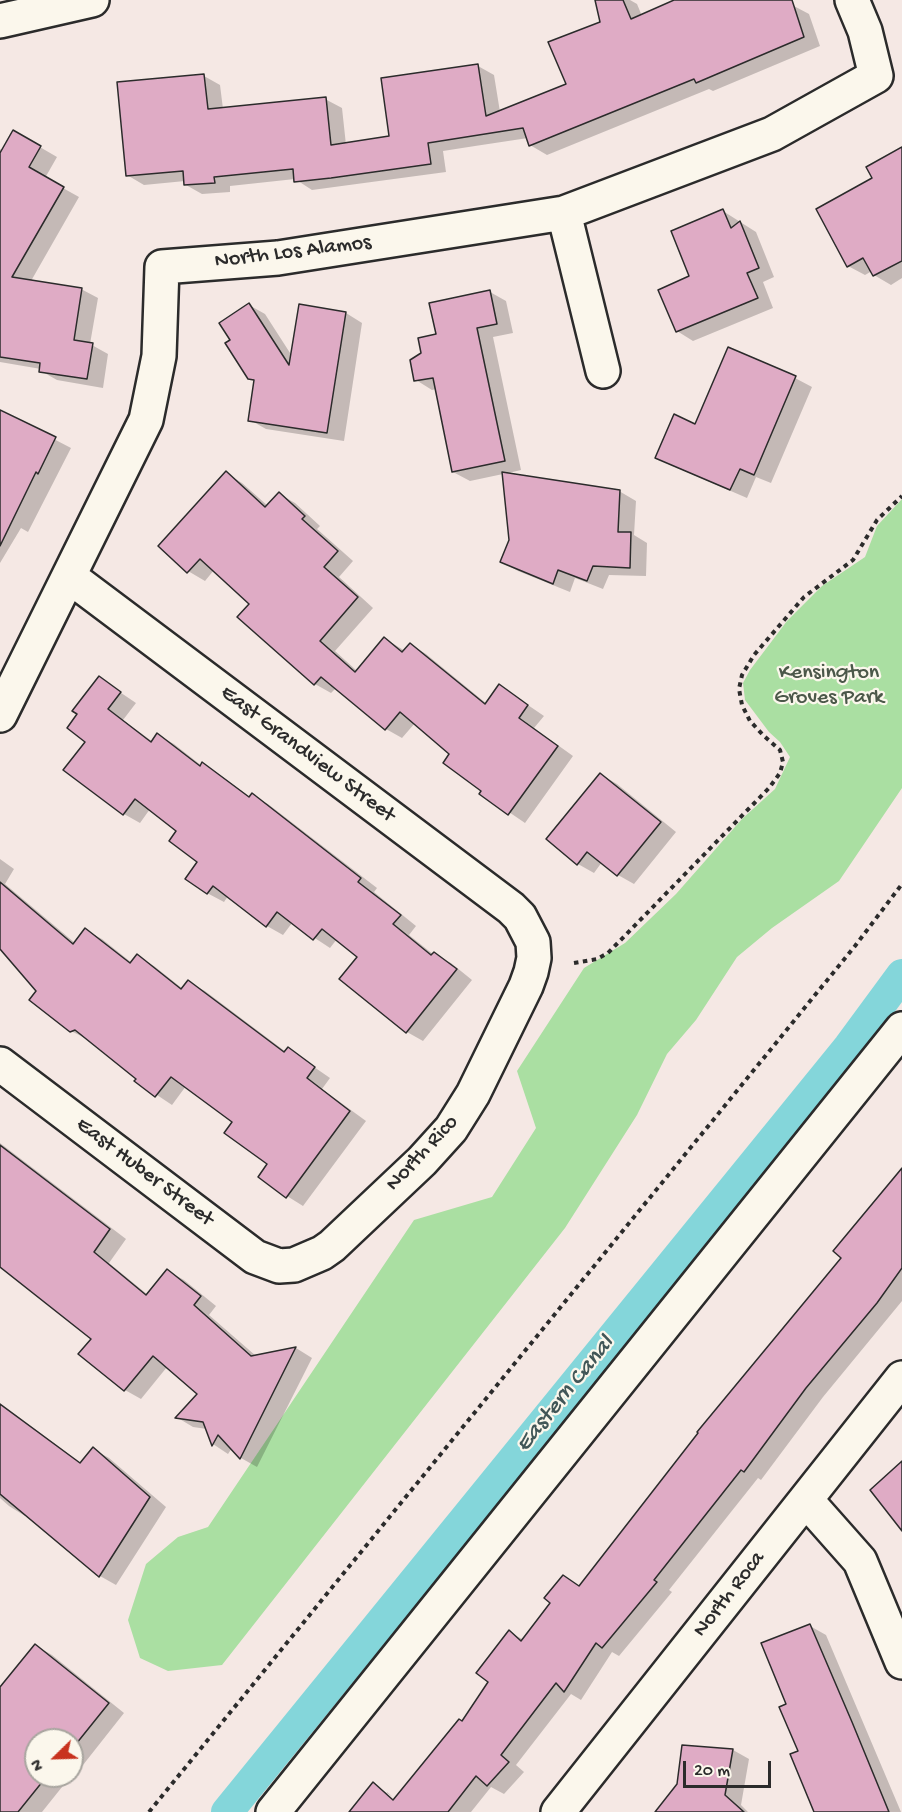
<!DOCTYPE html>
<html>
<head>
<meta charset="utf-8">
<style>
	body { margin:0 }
	#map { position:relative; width:902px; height:1812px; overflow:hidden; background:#f5e8e4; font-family:"Gochi Hand",sans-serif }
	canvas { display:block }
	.north { position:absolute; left:24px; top:1728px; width:60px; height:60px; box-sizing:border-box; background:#fbf7ec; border:2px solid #a8a59f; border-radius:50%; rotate:247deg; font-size:16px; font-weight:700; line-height:24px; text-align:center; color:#2b2b2b }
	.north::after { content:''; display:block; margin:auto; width:21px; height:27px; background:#c8321e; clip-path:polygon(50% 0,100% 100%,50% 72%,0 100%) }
	.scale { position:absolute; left:683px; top:1761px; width:88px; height:27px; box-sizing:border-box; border:3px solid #2b2b2b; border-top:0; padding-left:8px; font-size:18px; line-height:21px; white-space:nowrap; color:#2b2b2b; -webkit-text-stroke:4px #fbf7ec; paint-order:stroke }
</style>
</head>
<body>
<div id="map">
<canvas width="902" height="1812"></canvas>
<div class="north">N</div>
<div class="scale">20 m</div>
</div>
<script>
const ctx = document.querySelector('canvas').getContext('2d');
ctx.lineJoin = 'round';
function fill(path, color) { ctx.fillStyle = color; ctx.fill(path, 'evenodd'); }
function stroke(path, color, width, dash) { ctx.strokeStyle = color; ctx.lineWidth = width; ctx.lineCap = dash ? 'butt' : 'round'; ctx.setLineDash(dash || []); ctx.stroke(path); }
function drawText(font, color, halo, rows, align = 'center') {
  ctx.font = font + ' "Gochi Hand",sans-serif'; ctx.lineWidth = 4.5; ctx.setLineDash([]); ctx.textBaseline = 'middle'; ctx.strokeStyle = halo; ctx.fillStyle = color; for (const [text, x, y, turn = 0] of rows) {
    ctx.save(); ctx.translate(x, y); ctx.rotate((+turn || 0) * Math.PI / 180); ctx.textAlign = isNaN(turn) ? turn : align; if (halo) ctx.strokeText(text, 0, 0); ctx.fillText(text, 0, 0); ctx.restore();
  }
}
fill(new Path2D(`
	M902,499V788L839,881L772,928L737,957L696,1020L667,1054L637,1115L565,1228L222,1665L168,1671L140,1658L128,1620L146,1564L178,1537L208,1527L414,1220L492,1197L536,1128L517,1071L584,968L625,943L676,894L742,819L775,789L790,757L780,742L769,732L745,700L743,683L750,670L787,621L822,586L865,557L877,526Z`), '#aadfa2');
fill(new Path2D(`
	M607,0H630L637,4L642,16L678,0H790L792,5L809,14L820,46L713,91L709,89L547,155L530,145L528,138L475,146L443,151L446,172L312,190L295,179L230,186V192L202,194L186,185L185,181L144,185L127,175L204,76L220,85L223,109L325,99L342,108L346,145L391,138L478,66L494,75L500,112L568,85L601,23Z
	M14,132L57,157L45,178L79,197L31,281L81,289L98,298L90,344L108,354L103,388L57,380L41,371V369L0,362V149L3,151Z
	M902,154V278L891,285L874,275L872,271L865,275L848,266L874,179Z
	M723,211L756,232L774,277L763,282L773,308L693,341L677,331L691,277Z
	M490,292L506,301L513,333L493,337L521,470L504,474L619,491L636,501L634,535L647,543L646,576L609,575L603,589L575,578L570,592L518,571L502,562L510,540L503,474L470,481L453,472L436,389L432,390L416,380L423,354L438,335Z
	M249,305L265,314L292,356L300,306L346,313L362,323L344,441L266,429L250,420L256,382L249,378L232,340Z
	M729,349L795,378L812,387L771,483L756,477L747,498L673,466L657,457L696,426Z
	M0,411L71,448L28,532L21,528L0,563Z
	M226,473L242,483L268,506L279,494L295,503L320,526L317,529L353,561L339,577L373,608L335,651L357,671L384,638L405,651L410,644L426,654L487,704L500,686L544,716L534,728L573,756L525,823L481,793L483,791L452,754L415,723L402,738L386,729L336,688L331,693L315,684L251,604L214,570L205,581L188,571Z
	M99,678L136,703L123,720L153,742L158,735L174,744L202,766L203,764L219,774L250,797L252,795L268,804L377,888L374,892L416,926L409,935L434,955L451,963L472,980L423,1041L407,1032L359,957L337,939L330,948L292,923L283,935L267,926L228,896L224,902L207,893L199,861L178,830L150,809L140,823L124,814L87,741Z
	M600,774L617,784L676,832L634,884L618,875L602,862L594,873L578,864Z
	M0,859L14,869L5,884L75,943L85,930L102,939L132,963L137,956L154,966L183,989L188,982L205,991L286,1052L288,1049L330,1078L322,1089L366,1121L303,1206L287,1196L269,1164L234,1122L186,1086L172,1105L136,1081L138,1078L89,1040L71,1031L0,947Z
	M0,1143L126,1239L109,1263L148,1295L168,1271L184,1280L216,1306L209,1315L256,1356L296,1348L312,1358L257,1467L241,1458L232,1448L228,1454L213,1444L207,1429L193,1427L178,1418L199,1394L167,1367L141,1399L125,1390L80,1354L93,1338L0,1265Z
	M902,1170V1301L823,1397L761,1480L758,1478L669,1590L672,1592L619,1656L612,1652L581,1700L571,1694L516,1765L524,1772L504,1794L491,1787L471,1812H351L373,1784L396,1799L463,1723L490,1681L509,1632L524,1640L552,1603L563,1577L580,1587L843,1258ZM387,1792L400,1803L398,1806L387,1796Z
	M0,1403L81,1463L93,1449L109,1458L166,1507L116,1585L100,1576L27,1514L25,1516L9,1506L0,1498Z
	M810,1626L826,1635L901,1812H816L800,1752Z
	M35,1645L52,1655L124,1713L68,1784L66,1782L42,1812H0V1690ZM36,1740H72V1776H36Z
	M733,1750L749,1759L741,1805L748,1812H657Z`), '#0003');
stroke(new Path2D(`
	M227,1812L849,1047L902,975`), '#84d6da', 32);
const building = new Path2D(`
	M595,0H623L631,19L674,0H792L804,37L696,83L694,79L529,146L523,128L428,143L431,164L331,178L294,182L293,169L214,177L215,183L184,185L183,171L126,176L117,82L204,74L208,109L326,97L331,145L389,136L381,78L478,64L486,116L566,84L548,42L600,22Z
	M13,130L41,146L29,167L64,187L12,277L82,288L74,340L93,343L87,379L39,372L40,363L0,357V153Z
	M902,147V261L873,276L863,258L847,267L816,209L872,178L866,167Z
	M723,209L731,228L740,221L759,268L747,273L758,298L676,332L658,290L689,276L671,231Z
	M490,290L497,324L477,328L505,461L452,472L433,378L414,381L410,360L421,353L418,338L436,334L429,303Z
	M249,303L289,365L299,304L346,312L327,433L248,421L254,380L248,379L225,343L230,340L219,323Z
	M728,347L796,376L754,475L740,469L730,490L655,458L674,414L695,424Z
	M0,410L56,437L38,474L36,472L0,546Z
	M226,471L265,507L279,492L305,516L302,519L338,551L324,567L358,597L320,641L355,672L384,637L402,652L410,643L485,704L499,684L528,705L519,718L558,746L508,815L479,794L481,791L443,763L449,754L400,712L385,730L321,677L314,685L237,617L249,604L200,559L187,573L158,546Z
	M502,472L620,490L618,532H631L630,568L593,566L587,581L558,570L553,584L500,562L509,540Z
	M99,676L121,692L108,709L151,742L157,733L200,766L202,762L249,797L252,793L361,878L358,882L401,915L393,924L431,955L434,952L457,969L406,1033L339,979L357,957L322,929L313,940L277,912L266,927L213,886L207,894L185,879L197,862L169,841L176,831L135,799L123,815L63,770L85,742L67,728L77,714L72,711Z
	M600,773L661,822L617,876L587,852L577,865L546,839Z
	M0,882L73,944L85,928L130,963L137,954L181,989L188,980L284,1052L288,1047L315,1067L307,1078L350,1111L286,1198L258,1177L267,1164L224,1133L232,1122L171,1077L155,1097L134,1081L136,1079L75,1030L70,1032L29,1000L36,991L0,949Z
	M0,1145L110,1229L94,1252L146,1295L167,1269L201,1296L194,1305L251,1356L296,1347L240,1459L218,1435L212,1446L203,1422L175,1418L197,1394L153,1356L124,1391L78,1354L91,1339L0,1267Z
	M902,1168V1268L877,1303L806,1388L744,1472L741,1470L654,1580L657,1582L602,1648L596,1643L564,1692L556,1683L501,1755L509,1762L487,1786L476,1776L448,1812H349L373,1782L393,1800L459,1719L462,1721L488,1682L476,1673L509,1630L521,1641L550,1603L544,1598L563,1575L579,1586L698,1433L697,1432L841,1258L833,1251Z
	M0,1404L80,1463L93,1447L150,1497L99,1577L0,1494Z
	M902,1461V1531L870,1490Z
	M810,1624L852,1722L889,1812H814L790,1754L798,1751L779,1707L786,1704L761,1643Z
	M35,1644L109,1703L72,1749V1740H36V1776H47L18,1812H0V1687Z
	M682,1745L733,1749L725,1795L744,1812H655L677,1784Z`);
fill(building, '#dfabc5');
stroke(building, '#2b2b2b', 1.5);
const minor = new Path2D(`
	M0,21L92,0
	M564,213L603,371
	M0,715L146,420L159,356L162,267L278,258L564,213L772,134L876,76L865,31L852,0
	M0,1064L255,1257L279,1266L294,1265L322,1253L332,1246L422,1161L451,1129L473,1094L526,986L531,972L534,958L533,942L520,917L511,908L70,577
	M806,1500L860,1561L902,1662
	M273,1812L902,1029
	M558,1812L902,1378`);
stroke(minor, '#2b2b2b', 38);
stroke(new Path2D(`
	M574,963L597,959L608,953L769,788L780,773L783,762L780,750L764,736L750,721L742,705L739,689L742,675L754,655L804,597L853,560L877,520L902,496
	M149,1812L855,946L902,884`), '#2b2b2b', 4, [4.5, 4.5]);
stroke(minor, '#fbf7ec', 33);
drawText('22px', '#2b2b2b', '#fbf7ec', [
	["North Los Alamos",293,253,-7],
	["East Grandview Street",307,755,37],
	["North Rico",423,1154,-47],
	["East Huber Street",144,1173,37],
	["North Roca",730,1595,-52]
]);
drawText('22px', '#4b5849', '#fbf7ec', [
	["Kensington",829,674],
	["Groves Park",829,699]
]);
drawText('italic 24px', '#415657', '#fbf7ec', [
	["Eastern Canal",566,1395,-51]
]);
</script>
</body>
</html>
